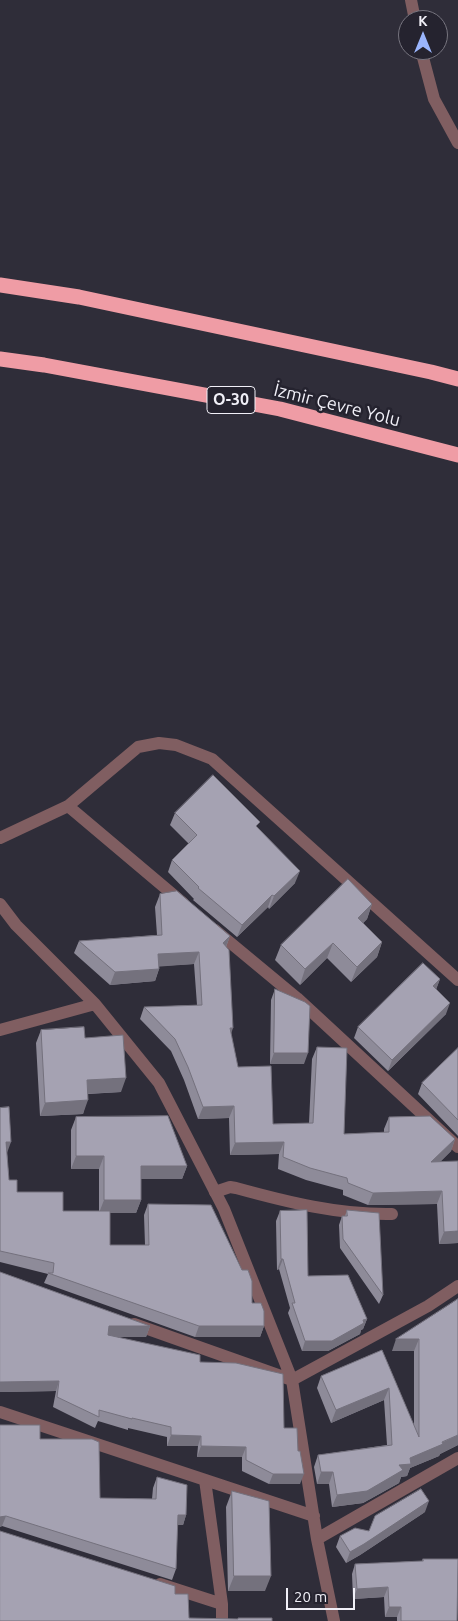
<!DOCTYPE html>
<html>
<head>
<meta charset="utf-8">
<style>
	body { margin:0 }
	#map { position:relative; width:458px; height:1621px; overflow:hidden; background:#2f2d39; font-family:Ubuntu,sans-serif }
	canvas { display:block }
	.north { position:absolute; left:398px; top:10px; width:50px; height:50px; box-sizing:border-box; background:#25232f; border:1px solid #77757f; border-radius:50%; rotate:0deg; font-size:14px; font-weight:700; line-height:20px; text-align:center; color:#f1f0f8 }
	.north::after { content:''; display:block; margin:auto; width:18px; height:22px; background:#9ab5fd; clip-path:polygon(50% 0,100% 100%,50% 72%,0 100%) }
	.scale { position:absolute; left:286px; top:1588px; width:69px; height:22px; box-sizing:border-box; border:2px solid #f1f0f8; border-top:0; padding-left:6px; font-size:15px; line-height:18px; white-space:nowrap; color:#f1f0f8; -webkit-text-stroke:4px #25232f; paint-order:stroke }
</style>
</head>
<body>
<div id="map">
<canvas width="458" height="1621"></canvas>
<div class="north">K</div>
<div class="scale">20 m</div>
</div>
<script>
const ctx = document.querySelector('canvas').getContext('2d');
ctx.lineJoin = 'round';
function stroke(path, color, width, dash) { ctx.strokeStyle = color; ctx.lineWidth = width; ctx.lineCap = dash ? 'butt' : 'round'; ctx.setLineDash(dash || []); ctx.stroke(path); }
function fill(path, color) { ctx.fillStyle = color; ctx.fill(path, 'evenodd'); }
function drawText(font, color, halo, rows, align = 'center') {
  ctx.font = font + ' Ubuntu,sans-serif'; ctx.lineWidth = 5; ctx.setLineDash([]); ctx.textBaseline = 'middle'; ctx.strokeStyle = halo; ctx.fillStyle = color; for (const [text, x, y, turn = 0] of rows) {
    ctx.save(); ctx.translate(x, y); ctx.rotate((+turn || 0) * Math.PI / 180); ctx.textAlign = isNaN(turn) ? turn : align; if (halo) ctx.strokeText(text, 0, 0); ctx.fillText(text, 0, 0); ctx.restore();
  }
}
stroke(new Path2D(`
	M215,1192L230,1187L236,1188C287,1202 339,1215 392,1214`), '#805e61', 12);
stroke(new Path2D(`
	M411,0L415,20
	M421,50L434,99L458,143
	M68,806L183,903
	M0,838L68,806L138,747L159,743L176,745L212,759L458,980
	M0,904L16,925L95,1004
	M215,930L297,998L458,1147
	M0,1030L95,1004L159,1083L224,1209L292,1380L317,1539L334,1621
	M134,1324L292,1380L428,1306L458,1286
	M0,1412L314,1516
	M205,1480L222,1604V1621
	M317,1539L458,1458
	M160,1584L222,1604`), '#805e61', 12);
stroke(new Path2D(`
	M0,285L79,297L431,372L458,379
	M0,359L44,365L280,409L458,455`), '#ef9ca5', 15);
fill(new Path2D(`
	M175,813L258,828L295,883L269,909L268,907L237,937L193,900L194,899L168,872L172,860L189,844L170,825Z
	M160,894L230,936L226,947L231,1034L238,1067L273,1124L309,1123L312,1059L317,1047L344,1134L384,1132V1129L389,1117L455,1139L451,1151L440,1162L458,1243L439,1244L437,1204L368,1205L343,1195V1190L306,1180L278,1169L279,1154L230,1155L229,1118L198,1119L184,1080L171,1051L140,1019L144,1007L197,1005L194,964L159,966V969L155,981L110,985L74,953L79,941L157,935L155,907Z
	M372,904L367,919L363,923L382,942L377,957L351,982L327,958L300,985L275,960L281,945Z
	M440,979L436,989L446,1014L388,1071L354,1038L358,1027Z
	M275,989L304,1064H270L271,1000Z
	M41,1030L85,1038L121,1092L88,1094L83,1114L40,1116L36,1043Z
	M458,1048V1136L418,1094L422,1083Z
	M0,1108L7,1153L9,1180L17,1192L63,1211H99V1169H71V1130L76,1117L187,1166L182,1179H141V1200L136,1213H110V1245H145L144,1215L148,1204L252,1303L264,1326L260,1337H195L44,1283L48,1274L0,1262Z
	M347,1210L383,1295L379,1304L340,1248L339,1225L342,1216H345Z
	M280,1211L308,1276L367,1319L363,1329L361,1330L360,1334L328,1351H302L288,1313L290,1308L279,1269L277,1270L276,1221Z
	M0,1272L150,1326L146,1337H114L200,1362L284,1428L300,1484H269L242,1471V1457H197L198,1446H167V1437L128,1428V1430L98,1421L95,1428L53,1407L56,1391L0,1392Z
	M458,1299V1445L440,1454L439,1456L410,1468L407,1476L401,1477L399,1483L363,1503L332,1507L329,1484H317L314,1467L318,1455L387,1445L384,1400L331,1423L317,1388L321,1376L382,1350L414,1426V1351H392Z
	M40,1439L100,1498L152,1499L153,1488L157,1477L186,1515L183,1525H177L176,1569L172,1580L2,1526L0,1527Z
	M232,1491L265,1591H228L226,1507Z
	M425,1512L360,1555L346,1563L336,1547L340,1536L369,1531Z
	M423,1559H458L457,1621H397V1617H385L384,1597L353,1599L352,1574L355,1564L422,1561Z`), '#8e8b99');
fill(new Path2D(`
	M300,871L295,883L269,909L274,896Z
	M272,895L268,907L237,937L242,925Z
	M372,904L367,919L353,933L358,918Z
	M230,936L225,949L223,943Z
	M382,942L377,957L351,982L357,967Z
	M333,943L327,958L300,985L305,969Z
	M199,952L194,964L154,967L158,954Z
	M159,969L155,981L110,985L115,972Z
	M440,979L436,990L433,986Z
	M450,1003L446,1014L388,1071L392,1060Z
	M230,1028H233L229,1040Z
	M274,1053H308L304,1064H270Z
	M126,1078L121,1092L82,1094L87,1080Z
	M88,1100L83,1114L40,1116L45,1103Z
	M234,1106L229,1118L198,1119L203,1107Z
	M455,1139L451,1151L427,1174L431,1162Z
	M6,1142H11L7,1153Z
	M284,1142L279,1154L230,1155L235,1143Z
	M76,1156H104L99,1169H71Z
	M141,1166H187L182,1179H136Z
	M442,1191L437,1204L368,1205L373,1193Z
	M104,1200H141L136,1213H99Z
	M458,1231V1243L439,1244L444,1232Z
	M281,1259H283L279,1269L277,1270Z
	M367,1319L363,1329L361,1330L360,1334L328,1351H302L305,1341Z
	M109,1326H150L146,1337H105Z
	M199,1326H264L260,1337H195Z
	M396,1339H419L414,1351H392Z
	M59,1381L56,1391L0,1392V1382Z
	M389,1388L384,1400L331,1423L336,1410Z
	M171,1435L201,1436L198,1446H167Z
	M458,1435V1445L440,1454L439,1456L410,1468L407,1476L401,1477L399,1483L363,1503L332,1507L337,1495L399,1465L410,1458Z
	M201,1446L246,1447L242,1457H197Z
	M321,1472H333L329,1484H317Z
	M273,1474H304L300,1484H269Z
	M429,1501L425,1512L360,1555L346,1563L350,1552Z
	M178,1515H186L183,1525H174Z
	M6,1516L2,1526L0,1527V1517Z
	M234,1576H271L265,1591H228Z
	M388,1587L384,1597L353,1599L357,1589Z
	M389,1607H401L397,1617H385Z`), '#74717d');
const building = new Path2D(`
	M213,775L260,822L256,826L300,871L274,896L272,895L242,925L198,888L199,887L172,860L197,835L175,813Z
	M348,879L372,904L358,918L382,942L357,967L333,943L305,969L281,945Z
	M177,891L230,936L223,943L229,950L233,1028H230L238,1067L271,1066L273,1124L313,1123L317,1047L347,1048L344,1134L389,1132V1117L430,1116L455,1139L431,1162L458,1161V1231L444,1232L442,1191L373,1193L348,1183L347,1178L310,1168L283,1157L284,1142L235,1143L234,1106L203,1107L188,1067L175,1039L144,1007L202,1005L199,952L158,954L159,969L115,972L79,941L162,935L160,894Z
	M423,963L440,979L433,986L450,1003L392,1060L358,1027Z
	M275,989L305,1002L310,1006L308,1053H274Z
	M84,1027L85,1038L123,1035L126,1078L87,1080L88,1100L45,1103L41,1030Z
	M458,1048V1120L422,1083Z
	M9,1107L11,1142H6L9,1180H17V1192H63V1211H110V1245H149L148,1204L211,1205L242,1270H248L252,1281V1303H261L264,1311V1326H199L48,1273H53L54,1263L0,1251V1108Z
	M168,1116L187,1166H141V1200H104V1156H76V1117Z
	M307,1210L308,1276L348,1275L367,1319L363,1320L364,1323L332,1341H305L292,1303H295L283,1259H281L280,1211Z
	M347,1210L379,1213L383,1295L343,1239L342,1216H347Z
	M0,1272L150,1326H109L108,1335L200,1355V1362L236,1363L283,1374L284,1428H297L298,1451H300L304,1474H273L246,1460V1447L201,1446V1436L171,1435V1427L132,1418V1419L99,1410V1417L57,1397L59,1381L0,1382Z
	M458,1299V1435L442,1442L443,1444L410,1458L411,1464L399,1465L403,1470L367,1491L337,1495L333,1472H321L318,1455L392,1445L389,1388L336,1410L321,1376L382,1350L419,1437V1339H396Z
	M0,1425H40V1439H92L99,1442L100,1498L156,1499L157,1477L187,1485L186,1515H178L176,1569L6,1516L0,1517Z
	M421,1489L429,1501L364,1544L350,1552L340,1536L355,1528L369,1531L375,1516Z
	M232,1491L269,1501L271,1576H234Z
	M0,1531L175,1586V1594H188L189,1618L238,1619V1618H272V1621H0Z
	M423,1559H458L457,1621H401V1607H389L388,1587L357,1589L355,1564L423,1561Z`);
fill(building, '#a5a2b2');
stroke(building, '#74717d', 1);
for (const [x, y, w] of [
	[231,400,48]
]) { const box = new Path2D(); box.roundRect(x - w / 2, y - 13.5, w, 27, 4); ctx.fillStyle = '#25232f'; ctx.fill(box); stroke(box, '#f1f0f8', 1); }
drawText('bold 16px', '#f1f0f8', null, [
	["O-30",231,400]
]);
drawText('18px', '#f1f0f8', '#25232f', [
	["İzmir Çevre Yolu",337,405,14]
]);
</script>
</body>
</html>
